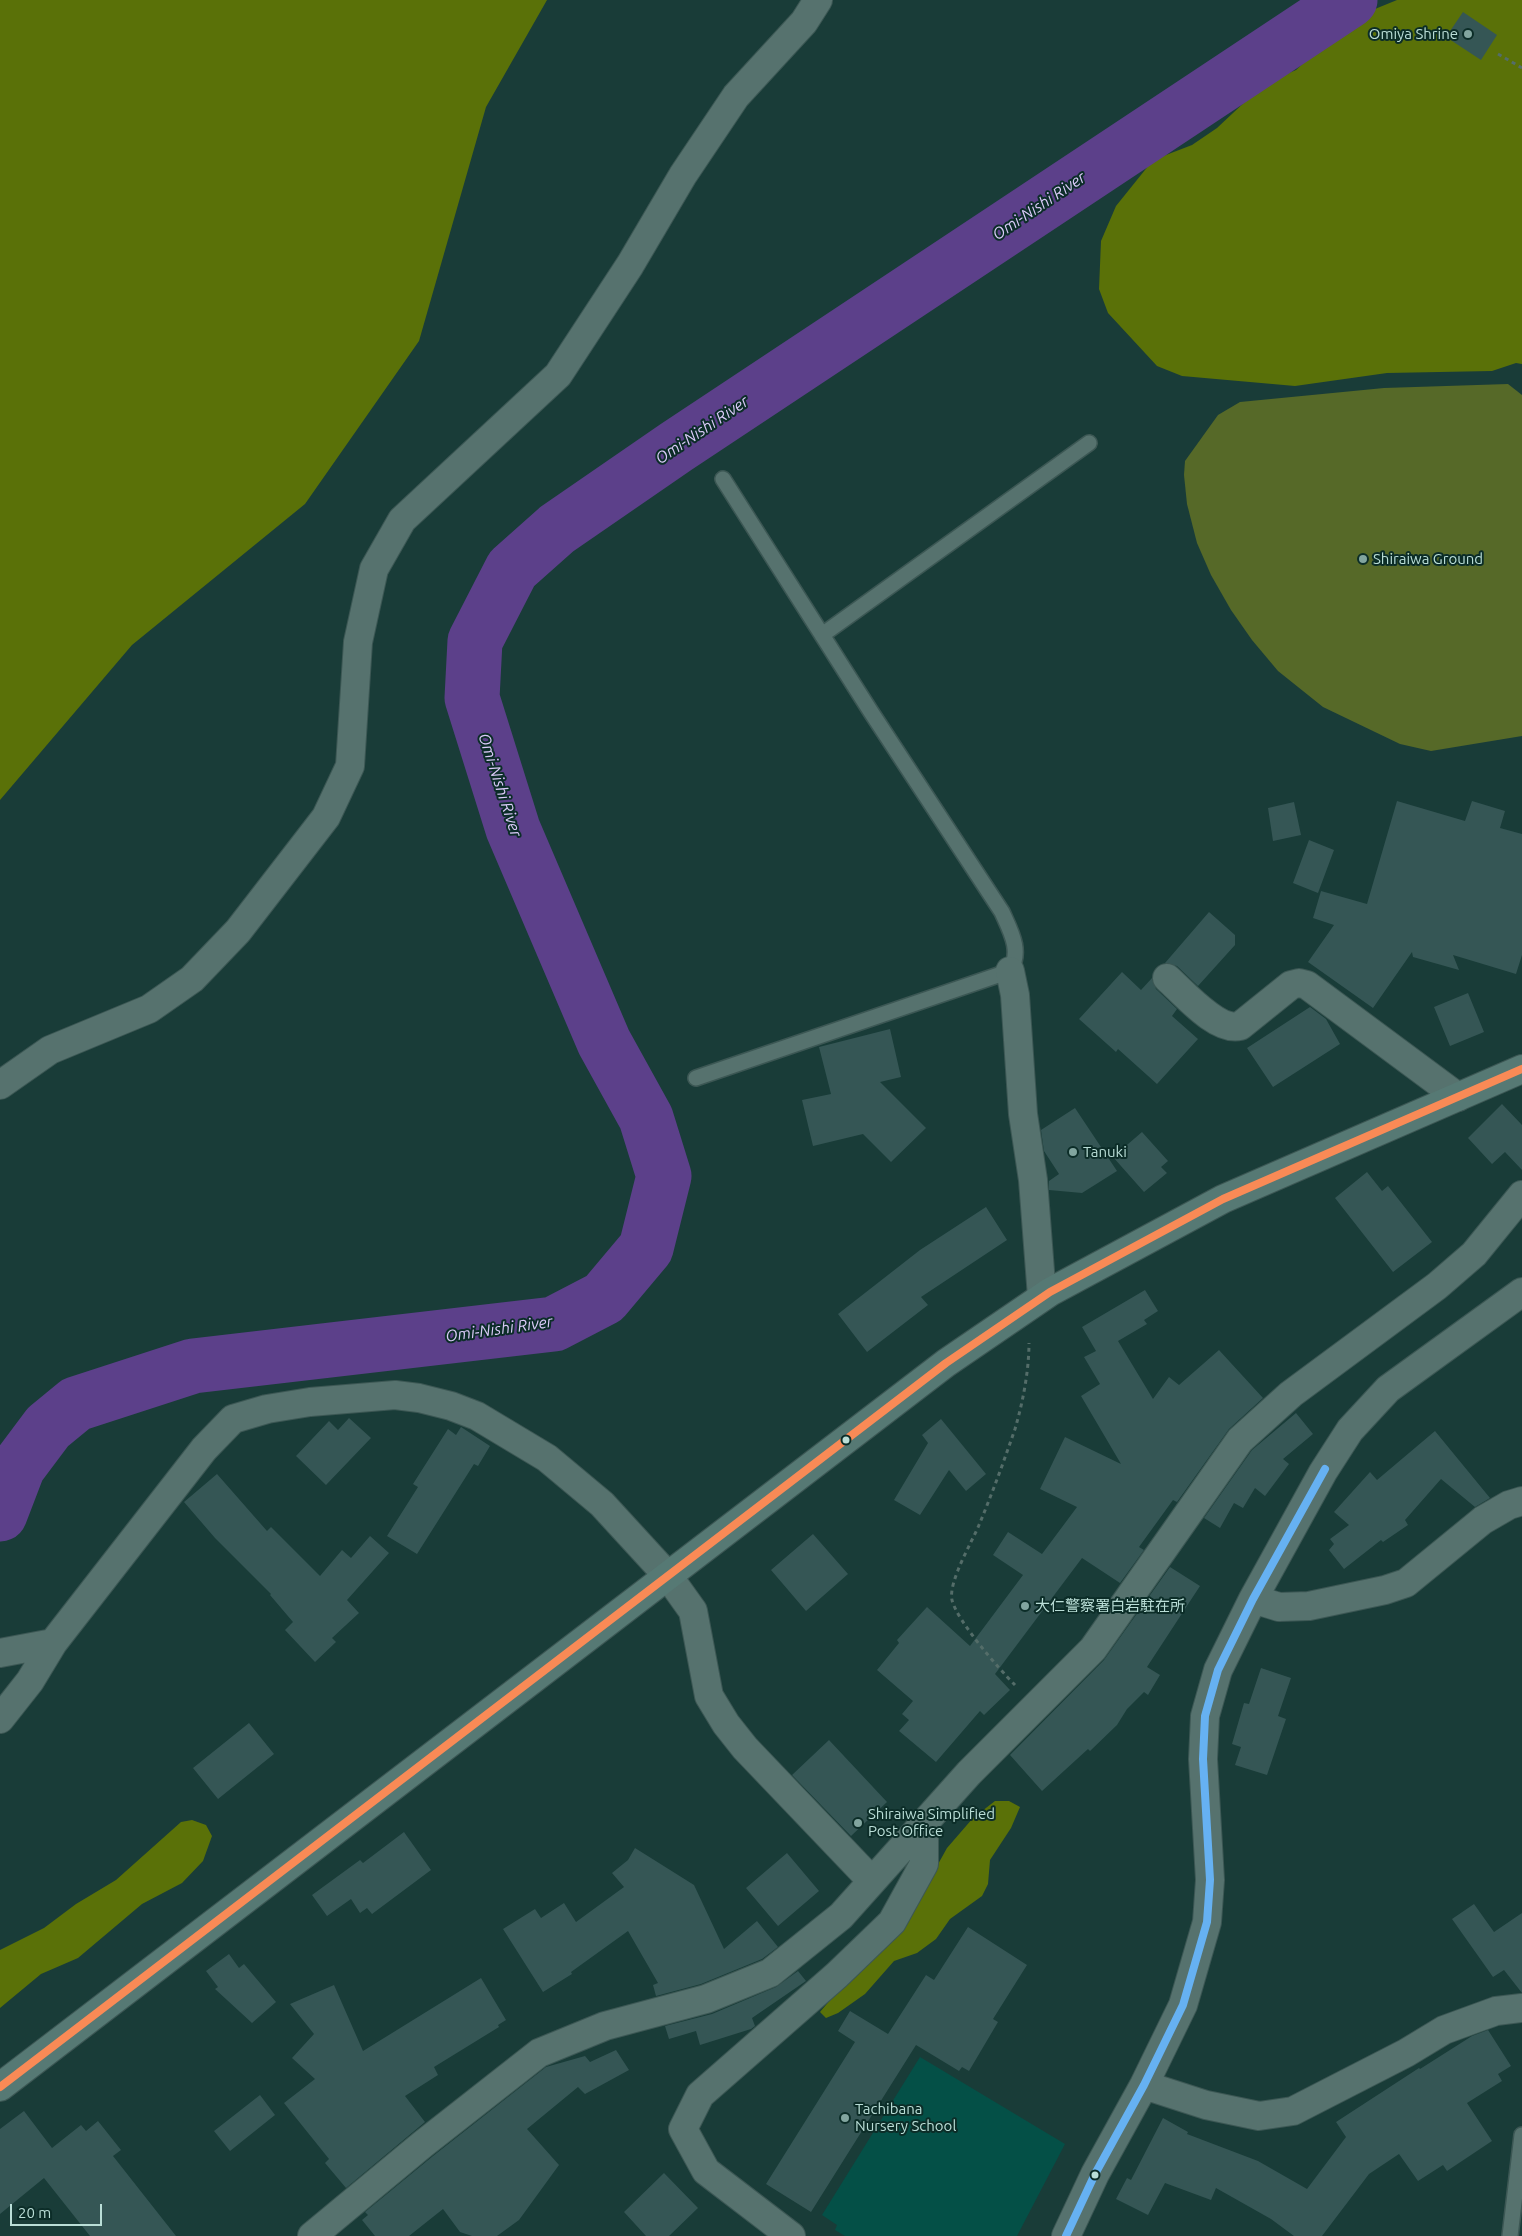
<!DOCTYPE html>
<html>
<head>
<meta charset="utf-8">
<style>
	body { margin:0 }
	#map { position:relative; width:1522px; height:2236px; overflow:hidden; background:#193c38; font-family:Ubuntu,sans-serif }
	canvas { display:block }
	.scale { position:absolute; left:10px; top:2204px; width:92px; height:22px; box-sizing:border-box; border:2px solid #baded7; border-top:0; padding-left:6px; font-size:15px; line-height:18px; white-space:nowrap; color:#baded7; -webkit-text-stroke:4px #0c2d28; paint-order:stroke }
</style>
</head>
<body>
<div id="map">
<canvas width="1522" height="2236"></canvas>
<div class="scale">20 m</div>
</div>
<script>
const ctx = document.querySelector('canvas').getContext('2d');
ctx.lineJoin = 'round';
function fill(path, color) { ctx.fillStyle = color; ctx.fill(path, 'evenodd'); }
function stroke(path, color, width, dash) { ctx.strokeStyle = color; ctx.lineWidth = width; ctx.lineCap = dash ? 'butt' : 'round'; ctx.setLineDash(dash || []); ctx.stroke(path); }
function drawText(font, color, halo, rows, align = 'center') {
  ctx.font = font + ' Ubuntu,"Noto Sans JP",sans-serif'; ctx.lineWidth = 4; ctx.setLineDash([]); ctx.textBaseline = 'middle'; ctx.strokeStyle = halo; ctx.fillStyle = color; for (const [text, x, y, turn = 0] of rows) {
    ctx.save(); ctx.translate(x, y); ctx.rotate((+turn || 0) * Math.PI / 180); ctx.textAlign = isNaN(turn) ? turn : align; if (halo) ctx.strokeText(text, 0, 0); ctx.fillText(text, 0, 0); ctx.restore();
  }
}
fill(new Path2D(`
	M920,2057L1065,2144L1017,2236H845L835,2230L837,2225L822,2215Z`), '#045047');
fill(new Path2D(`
	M1508,384L1522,395V736L1431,751L1400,744L1323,707L1278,671L1252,640L1231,610L1211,575L1197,543L1187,504L1184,475L1185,461L1218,415L1240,402L1384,388Z`), '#566928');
fill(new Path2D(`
	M0,0H547L486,107L419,341L305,504L132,645L0,800Z
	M1397,0H1522V364L1516,363L1492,371L1387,373L1295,386L1182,376L1157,366L1108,313L1099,289L1101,241L1116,206L1153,160L1192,145L1217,128L1265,83L1296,70L1348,20Z
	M995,1801H1009L1020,1807L1011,1828L990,1860L988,1884L982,1896L950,1919L936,1939L917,1953L894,1961L865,1994L838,2013L826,2018L820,2012L836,1993L857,1976L873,1955L937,1866L947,1848L973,1818Z
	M192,1820L206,1825L212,1836L203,1861L182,1883L142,1904L78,1958L41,1974L0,2008V1950L44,1928L76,1904L116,1880L181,1822Z`), '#5a7108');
stroke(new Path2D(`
	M0,1514L18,1467L48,1427L76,1404L193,1366L554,1324L604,1298L646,1248L664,1176L646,1118L604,1042L513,829L472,698L475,641L512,569L557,529L676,447L1350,0`), '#5c408a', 55);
fill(new Path2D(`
	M1463,12L1497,35L1481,60L1446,37Z
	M1397,801L1465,821L1472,801L1505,811L1500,828L1522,834V955L1516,974L1453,955L1459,970L1413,957L1412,952L1373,1008L1308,962L1334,925L1313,918L1321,891L1367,904Z
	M1294,802L1301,835L1273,841L1268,808Z
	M1309,840L1334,850L1318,893L1293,883Z
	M1209,912L1235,935V945L1198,986L1177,966L1165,963Z
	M1122,972L1141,990L1152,978L1156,989L1177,1009L1172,1016L1198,1039L1157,1084L1118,1049L1116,1052L1079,1019Z
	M1468,993L1484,1032L1450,1046L1434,1007Z
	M1310,1007L1326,1019L1340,1044L1273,1087L1247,1048Z
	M890,1029L901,1077L880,1082L926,1128L891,1162L863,1134L813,1146L802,1100L831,1094L819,1047Z
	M1502,1104L1522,1125V1170L1505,1152L1492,1164L1468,1138Z
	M1075,1108L1117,1171L1082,1193L1049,1190V1181L1059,1174L1044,1151L1041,1130Z
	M1142,1132L1168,1161L1161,1167L1167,1173L1144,1192L1113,1157Z
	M1367,1172L1382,1191L1388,1186L1432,1242L1393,1272L1335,1198Z
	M986,1207L1007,1240L921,1297L928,1305L867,1352L838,1314L920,1250Z
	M1145,1290L1158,1311L1144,1320L1147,1324L1118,1341L1153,1399L1169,1377L1179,1385L1219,1350L1263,1398L1229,1429L1177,1502L1173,1500L1139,1547L1144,1550L1120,1583L1082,1558L995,1674L1010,1690L984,1715L980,1711L936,1762L899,1731L909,1720L902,1714L913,1701L877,1670L899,1643L897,1640L927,1607L970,1646L1023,1575L993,1555L1008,1532L1042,1554L1077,1507L1040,1489L1065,1437L1121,1464L1081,1396L1100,1384L1084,1357L1096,1351L1082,1327Z
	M1296,1413L1313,1434L1283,1459L1289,1464L1265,1496L1255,1488L1243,1508L1234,1503L1220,1528L1204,1518L1252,1450Z
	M349,1418L371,1438L326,1485L296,1456L329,1421L338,1430Z
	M941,1419L986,1474L966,1491L949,1470L920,1515L894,1500L928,1443L922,1435Z
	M461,1427L490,1446L478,1466L474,1464L417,1554L387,1536L418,1487L413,1484L448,1429L456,1435Z
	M1435,1431L1490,1498L1475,1507L1441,1479L1405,1520L1408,1525L1383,1542L1381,1540L1344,1569L1329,1550L1334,1544L1330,1539L1349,1525L1334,1512L1370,1472L1377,1480Z
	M217,1474L267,1531L271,1527L320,1576L342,1550L351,1558L370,1536L389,1553L347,1600L359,1613L332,1638L336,1642L315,1662L285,1630L293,1622L270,1595L271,1594L215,1538L184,1502Z
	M813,1534L848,1574L806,1611L771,1570Z
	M1170,1567L1200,1586L1147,1667L1160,1675L1148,1695L1144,1692L1127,1709L1117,1725L1090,1751L1088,1749L1042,1791L1010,1755L1104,1660Z
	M1261,1668L1291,1678L1278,1716L1286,1719L1267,1775L1235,1765L1241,1747L1232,1744L1244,1703L1249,1704Z
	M249,1723L274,1754L218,1799L193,1768Z
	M829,1740L887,1802L851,1836L792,1775Z
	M404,1832L431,1870L372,1914L367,1908L360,1913L351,1899L327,1916L312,1895L360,1860L363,1863Z
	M635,1848L694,1885L724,1949L757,1921L778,1947L762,1959L701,1984L656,1996L653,1985L658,1983L628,1931L571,1972L572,1974L543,1992L503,1929L535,1909L541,1918L564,1903L576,1922L624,1887L612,1873L628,1860Z
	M787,1853L819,1891L778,1926L746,1888Z
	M1474,1904L1494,1932L1522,1913V1993L1504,1970L1493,1977L1452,1919Z
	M968,1927L1027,1965L993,2019L998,2022L969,2071L962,2067L959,2071L916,2045L811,2212L766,2184L855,2042L838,2031L850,2011L888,2034L926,1975L934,1980Z
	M229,1954L239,1968L244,1964L276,2002L252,2023L215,1989L218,1987L206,1971Z
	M798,1971L806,1981L752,2018L755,2026L751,2029L700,2045L696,2031L669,2039L665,2026L712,2014L776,1987Z
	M481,1978L506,2020L498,2025L499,2027L434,2067L438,2075L405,2096L425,2122L346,2188L325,2163L329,2159L284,2103L315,2079L292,2058L314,2034L290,2004L334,1985L363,2051Z
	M1488,2030L1511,2066L1498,2074L1502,2081L1467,2103L1492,2141L1447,2171L1443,2165L1418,2181L1399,2154L1369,2174L1322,2236H1294L1271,2219L1216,2188L1211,2200L1165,2183L1148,2215L1116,2199L1127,2178L1131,2180L1163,2118L1188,2132L1187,2134L1258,2161L1307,2189L1346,2137L1336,2122L1419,2068L1420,2069L1472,2036Z
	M616,2050L629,2070L585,2094L578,2087L527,2129L559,2165L519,2220L497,2236H472L460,2232L443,2209L409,2236H375L362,2220L368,2215L365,2212L433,2156L546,2067L585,2056L590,2062Z
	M260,2095L275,2115L230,2151L214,2131Z
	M24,2111L52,2148L81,2125L86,2131L98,2121L121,2150L113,2156L176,2236H90L44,2178L0,2214V2129Z
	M664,2173L698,2208L669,2236H646L624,2212Z`), '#355655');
const service = new Path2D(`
	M822,635L1089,443
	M696,1078L1010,971C1022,951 1011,932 1002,912L871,712L723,479
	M1510,2236L1522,2135`);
const minor = new Path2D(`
	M1010,971L1015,995L1023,1114L1033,1180L1042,1297
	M1167,978C1184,993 1217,1032 1240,1026L1291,985L1299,983L1307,985L1458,1097
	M0,1085L50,1050L149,1009L192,979L238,931L326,817L350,766L358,642L374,569L402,520L558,375L630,265L683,175L736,96L804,22L818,0
	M1253,1599L1279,1607L1309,1606L1385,1590L1406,1583L1483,1520L1509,1505L1522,1501
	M0,1653L53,1643L204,1449L233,1419L267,1409L310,1402L395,1395L419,1398L451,1406L477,1416L547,1458L602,1504L668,1576L693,1611L709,1696L726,1724L745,1748L872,1881
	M0,1719L30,1681L53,1643
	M1144,2085L1206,2105L1259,2116L1293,2111L1406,2053L1444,2030L1496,2011L1522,2008
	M312,2236L423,2144L539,2053L605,2026L706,1999L770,1973L841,1916L969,1773L1093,1649L1240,1440L1291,1394L1437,1286L1474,1254L1522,1195
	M791,2236L706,2171L683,2129L700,2095L837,1975L892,1922L924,1864V1824
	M1066,2236L1095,2174L1144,2085L1183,2005L1207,1922L1210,1880L1203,1759L1205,1716L1218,1670L1253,1599L1323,1472L1350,1430L1388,1389L1522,1292`);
const primary = new Path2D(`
	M0,2087L946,1363L1050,1292L1223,1199L1522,1069`);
stroke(service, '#3c5754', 18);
stroke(minor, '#3c5754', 30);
stroke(primary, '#3c5754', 30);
stroke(new Path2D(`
	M1498,54L1522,68
	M1015,1685C999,1669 957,1621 952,1600C948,1582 972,1542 979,1525C992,1494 1004,1461 1015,1429C1023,1402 1029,1370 1029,1343`), '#546d69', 3, [4, 4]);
stroke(service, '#56726e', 15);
stroke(minor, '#56726e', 28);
stroke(primary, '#567974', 28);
stroke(new Path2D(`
	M0,2087L946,1363L1050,1292L1223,1199L1522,1069`), '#f98a56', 8);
stroke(new Path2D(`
	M1066,2236L1095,2174L1144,2085L1183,2005L1207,1922L1210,1880L1203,1759L1205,1716L1218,1670L1253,1599L1325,1469`), '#66b1f2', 8);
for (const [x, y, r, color] of [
	[1468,34,5,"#82a59f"],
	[1363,559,5,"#82a59f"],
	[1073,1152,5,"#82a59f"],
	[846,1440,4.5,"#baded7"],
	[1025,1606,5,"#82a59f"],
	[858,1823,5,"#82a59f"],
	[845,2118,5,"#82a59f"],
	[1095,2175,4.5,"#baded7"]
]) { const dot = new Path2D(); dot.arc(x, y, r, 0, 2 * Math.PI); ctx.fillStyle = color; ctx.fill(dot); stroke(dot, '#0c2d28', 2); }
drawText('15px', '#baded7', '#0c2d28', [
	["Omiya Shrine",1458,34,"right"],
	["Shiraiwa Ground",1373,559],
	["Tanuki",1083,1152],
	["大仁警察署白岩駐在所",1035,1606],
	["Shiraiwa Simplified",868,1814],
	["Post Office",868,1831],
	["Tachibana",855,2109],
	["Nursery School",855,2126]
], 'left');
drawText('italic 16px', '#dbcbf9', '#0c2d28', [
	["Omi-Nishi River",1039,206,-34],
	["Omi-Nishi River",702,430,-34],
	["Omi-Nishi River",500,785,72],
	["Omi-Nishi River",499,1329,-8]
]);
</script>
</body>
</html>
